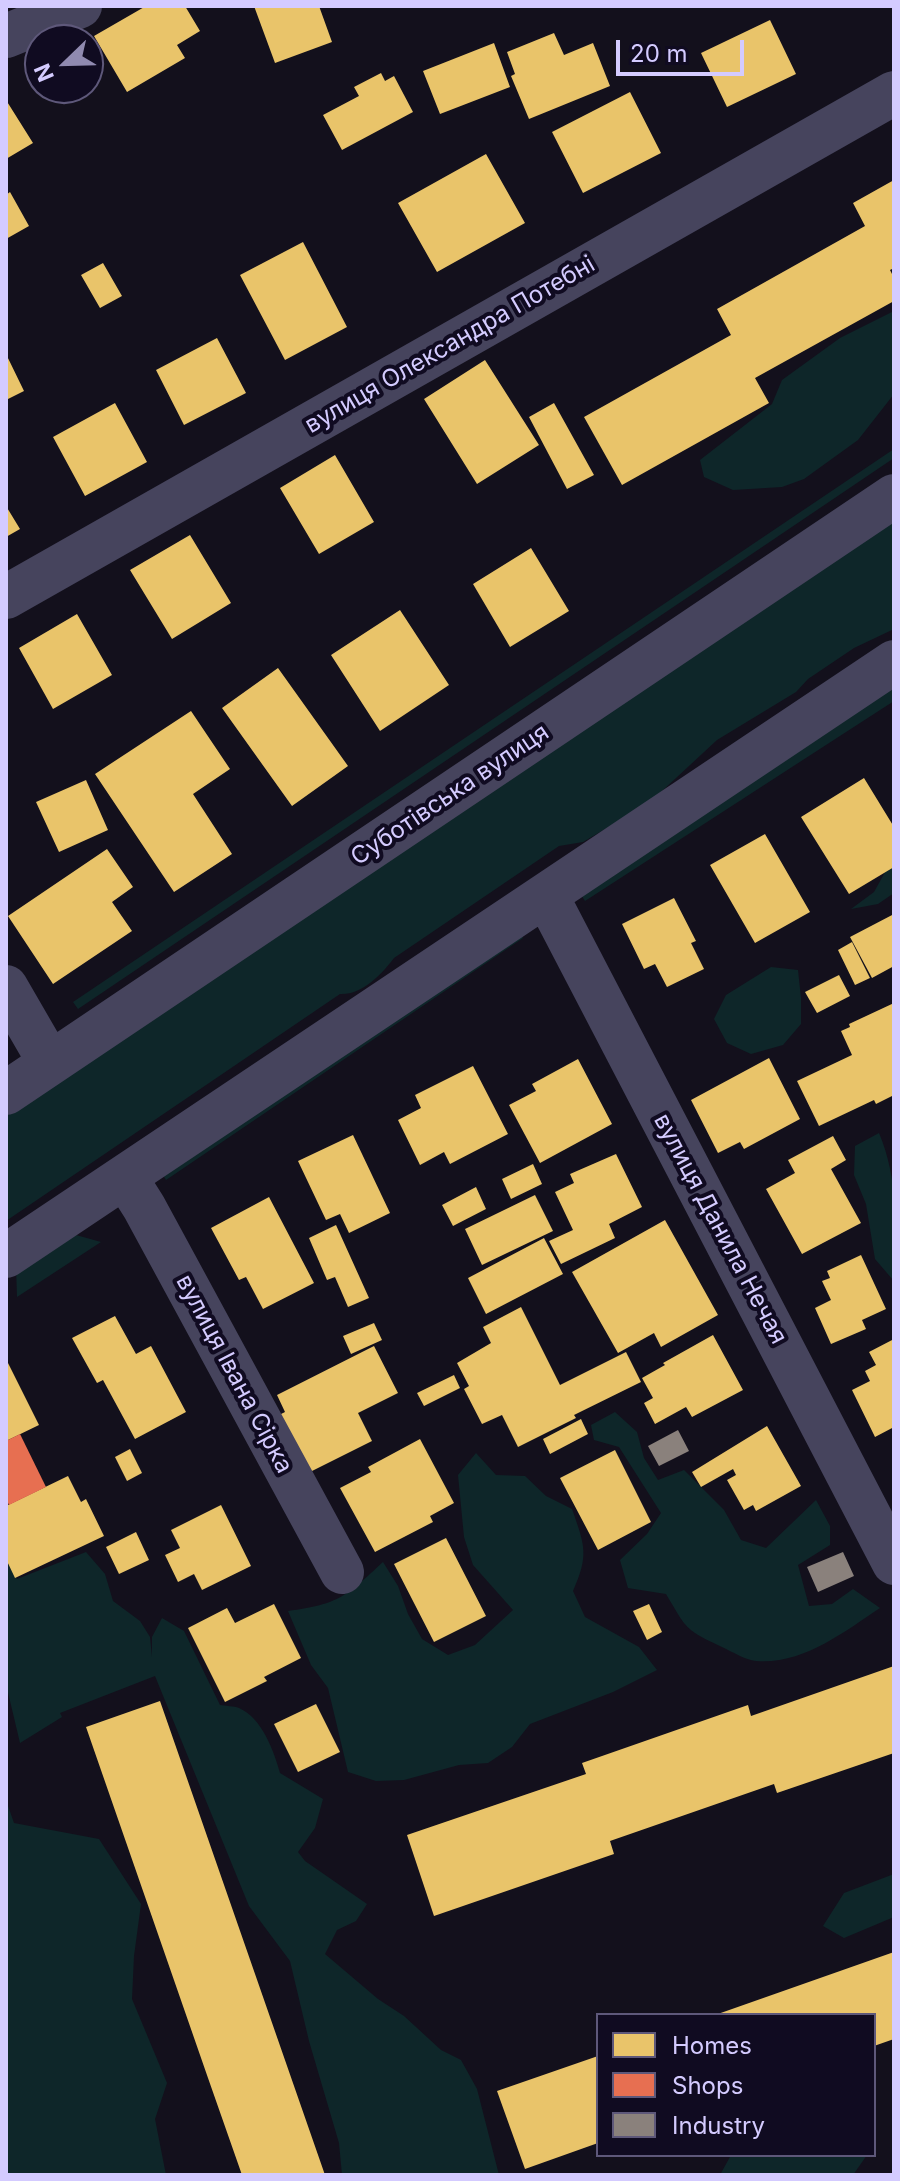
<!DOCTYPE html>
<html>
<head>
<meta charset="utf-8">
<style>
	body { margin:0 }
	#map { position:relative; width:900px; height:2181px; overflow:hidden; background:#13101c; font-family:Inter,sans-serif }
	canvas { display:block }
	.frame { position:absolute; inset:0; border:8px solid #d4cbff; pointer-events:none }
	.legend { position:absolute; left:596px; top:2013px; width:280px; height:144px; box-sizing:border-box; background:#100b21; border:2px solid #5e587a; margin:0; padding:10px 14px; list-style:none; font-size:24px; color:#d4cbff }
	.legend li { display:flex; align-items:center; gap:16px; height:40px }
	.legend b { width:40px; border:2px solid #5e587a }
	.north { position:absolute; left:24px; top:24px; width:80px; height:80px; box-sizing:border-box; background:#100b21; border:2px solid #5e587a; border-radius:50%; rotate:247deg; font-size:22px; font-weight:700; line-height:32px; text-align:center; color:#d4cbff }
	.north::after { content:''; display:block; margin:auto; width:28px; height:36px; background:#908ab0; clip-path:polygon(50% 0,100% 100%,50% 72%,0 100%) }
	.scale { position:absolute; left:616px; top:40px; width:128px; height:36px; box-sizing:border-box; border:4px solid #d4cbff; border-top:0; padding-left:10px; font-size:24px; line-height:28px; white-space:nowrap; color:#d4cbff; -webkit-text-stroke:6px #100b21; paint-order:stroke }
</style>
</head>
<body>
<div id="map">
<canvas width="900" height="2181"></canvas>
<div class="frame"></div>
<ul class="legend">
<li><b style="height:22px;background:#e9c46a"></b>Homes</li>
<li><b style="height:22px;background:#e76f51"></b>Shops</li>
<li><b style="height:22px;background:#8a817c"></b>Industry</li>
</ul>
<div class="north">N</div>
<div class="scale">20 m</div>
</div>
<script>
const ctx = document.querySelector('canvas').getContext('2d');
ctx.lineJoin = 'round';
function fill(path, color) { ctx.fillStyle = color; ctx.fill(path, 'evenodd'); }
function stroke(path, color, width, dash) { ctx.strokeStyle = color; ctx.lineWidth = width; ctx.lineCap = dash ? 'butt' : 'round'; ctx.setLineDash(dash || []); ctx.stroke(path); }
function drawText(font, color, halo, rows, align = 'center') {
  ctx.font = font + ' Inter,sans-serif'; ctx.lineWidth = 8; ctx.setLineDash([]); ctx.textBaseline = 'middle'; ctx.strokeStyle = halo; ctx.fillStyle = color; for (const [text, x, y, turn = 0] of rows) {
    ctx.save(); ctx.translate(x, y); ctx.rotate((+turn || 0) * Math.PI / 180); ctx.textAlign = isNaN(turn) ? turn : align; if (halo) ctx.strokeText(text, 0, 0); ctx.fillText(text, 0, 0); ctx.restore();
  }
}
fill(new Path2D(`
	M894,311V394L858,440L804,479L782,487L733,490L704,477L700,460L772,404L782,380L840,338Z
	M894,449V458L78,1009L73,1002Z
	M894,519V629L854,648L808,679L796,692L717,740L648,804L583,842L559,846L394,958C381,975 362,995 340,994L6,1221V1112Z
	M894,681V701L585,901L576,887Z
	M894,856V893L878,904L851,909L874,892Z
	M517,928L523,938L166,1180L160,1170Z
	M771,967L798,970L801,998V1024L783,1045L751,1054L727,1043L714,1019L726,995Z
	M879,1133C898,1177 898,1233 893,1280L875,1259L866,1204L854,1175L855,1146Z
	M76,1235L101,1242L17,1297L16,1266Z
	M615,1412L637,1432L644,1458L658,1480L684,1470L724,1510L741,1540L766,1548L816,1500L830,1526V1545L798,1565L809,1606L832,1604L853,1589L880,1608C844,1632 802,1665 756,1661C745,1660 733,1652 722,1647C684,1629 687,1629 666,1594L628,1588L620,1560L647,1534L661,1513L619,1447L594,1440L591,1425Z
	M476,1453L496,1475L525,1476L546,1496L572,1509C585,1546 589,1555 573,1591L585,1617L639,1647L657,1670L613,1692L530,1724L512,1747L488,1763L459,1765L404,1780L376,1781L348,1772L328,1688L311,1665L288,1611C340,1604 346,1596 383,1562L398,1586L408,1614L422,1639L448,1655L475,1645L513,1610L473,1565L464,1537L458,1475Z
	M86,1552L105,1574L113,1601L140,1621L150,1637L152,1657V1637L162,1618L184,1631L220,1705C225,1706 234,1706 239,1708C262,1718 274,1751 280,1773L323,1799L315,1828L298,1852L305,1861L367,1904L356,1921L337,1930L325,1954L378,1999L404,2016L441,2050L461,2060L477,2089L499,2175H342L339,2143L309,2041L290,1961L249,1906L155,1676L60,1713L62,1717L20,1743L6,1684V1560L17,1579Z
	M6,1800L14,1823L99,1839L141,1904L134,1956L132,1999L167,2083L155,2119L166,2175H6Z
	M894,1874V1917L844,1938L823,1926L844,1893Z
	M731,2155H867L853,2175H720Z`), '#0e2629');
fill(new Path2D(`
	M146,6H185L200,31L177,45L185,58L127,92L94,36Z
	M254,6H319L332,42L275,63Z
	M770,20L796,74L727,107L701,53Z
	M554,33L564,55L593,43L610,86L529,119L511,76L515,74L507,52Z
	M494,43L510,87L440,114L423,71Z
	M381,73L385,81L394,76L413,112L342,150L323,115L359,96L354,87Z
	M630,92L661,153L583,193L552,132Z
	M6,100L33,143L6,159Z
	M486,154L525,223L437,272L398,203Z
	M894,180V268L890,270L894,278V301L755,378L769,403L622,485L584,417L731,335L717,309L865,226L853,203Z
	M10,192L29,226L6,239V195Z
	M303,242L347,327L285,360L240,275Z
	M103,263L122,296L100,308L81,275Z
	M217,338L246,393L184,425L156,370Z
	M6,354L24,391L6,400Z
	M485,360L539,445L477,484L424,399Z
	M115,403L147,462L85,496L53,437Z
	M554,403L594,475L567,489L529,417Z
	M335,455L374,522L319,554L280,488Z
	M6,506L20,529L6,537Z
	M190,535L231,603L172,639L130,570Z
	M531,548L569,611L510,647L473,584Z
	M400,610L449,685L380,731L331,655Z
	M77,614L112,675L53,709L19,648Z
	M278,668L348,766L292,806L222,708Z
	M191,711L230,769L193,794L232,854L174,892L95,774Z
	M864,778L894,827V867L849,894L801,817Z
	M86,780L108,830L59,852L36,802Z
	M765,834L810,912L755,943L710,865Z
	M107,849L133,887L112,902L132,931L53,984L8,916Z
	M674,898L696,941L691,943L704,969L667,987L655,964L644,969L622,924Z
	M894,914V966L872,978L850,937Z
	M852,942L870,978L855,985L838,950Z
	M839,975L850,996L817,1013L805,992Z
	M894,1003V1095L876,1104L874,1100L819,1126L797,1081L852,1055L841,1031L850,1027L849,1024Z
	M769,1058L800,1119L744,1149L740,1142L718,1153L691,1100Z
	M578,1059L612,1124L540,1163L509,1105L536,1091L532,1084Z
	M473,1066L508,1134L450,1164L444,1152L420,1165L398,1120L421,1108L415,1095Z
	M353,1135L390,1213L349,1233L340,1214L326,1220L298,1161Z
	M833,1136L846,1160L831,1169L861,1223L802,1254L766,1189L795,1173L788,1160Z
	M616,1154L642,1207L609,1224L615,1238L561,1264L549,1241L573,1230L555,1192L574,1183L570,1174Z
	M533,1164L542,1184L511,1199L502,1179Z
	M476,1187L486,1209L453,1226L442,1205Z
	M535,1195L553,1231L482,1265L465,1229Z
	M269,1197L314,1283L263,1309L246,1277L239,1280L211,1228Z
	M665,1220L718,1315L661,1347L654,1333L618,1353L572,1272Z
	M336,1225L369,1298L348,1307L335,1277L327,1280L309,1238Z
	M544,1238L563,1274L486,1314L468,1278Z
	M861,1255L886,1309L862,1320L866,1329L831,1344L815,1308L831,1300L822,1281L830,1278L827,1271Z
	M521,1307L560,1385L626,1352L641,1382L574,1415L576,1418L518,1447L502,1415L482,1424L464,1389L469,1386L457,1363L491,1343L483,1327Z
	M115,1316L136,1354L151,1346L186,1412L135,1439L103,1380L97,1383L72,1338Z
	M374,1323L382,1340L351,1354L343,1336Z
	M713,1335L743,1390L692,1417L686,1407L655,1424L644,1403L653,1398L642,1378L665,1365L663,1363Z
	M894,1339V1427L875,1437L852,1390L870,1381L865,1371L876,1365L869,1352Z
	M374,1346L398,1393L358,1413L372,1441L308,1473L275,1417L285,1412L277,1395Z
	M8,1363L39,1425L6,1441V1364Z
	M454,1375L460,1388L424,1406L417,1393Z
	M581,1419L588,1434L550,1454L543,1439Z
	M767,1426L801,1486L756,1511L753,1505L744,1510L727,1480L736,1475L733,1469L701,1487L692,1472Z
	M420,1439L454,1503L430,1516L433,1522L375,1552L340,1488L371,1472L368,1467Z
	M130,1449L142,1473L127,1481L115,1457Z
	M615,1450L651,1522L598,1550L560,1478Z
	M68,1476L81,1502L86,1499L104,1536L15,1578L6,1559V1506Z
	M221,1505L251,1566L202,1590L194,1574L178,1582L165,1555L180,1548L171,1530Z
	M136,1532L149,1560L119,1574L106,1547Z
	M446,1538L486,1616L434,1642L394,1564Z
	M274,1604L301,1658L264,1677L267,1681L225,1702L188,1628L227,1608L235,1623Z
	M649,1604L662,1632L647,1640L633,1611Z
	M894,1666V1753L777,1793L774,1784L610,1841L614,1854L434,1916L407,1835L586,1774L582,1763L748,1705L751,1716Z
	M160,1701L325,2175H242L208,2078L86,1727Z
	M316,1704L340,1752L298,1772L274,1724Z
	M894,1952V2039L874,2046V2015H715Z
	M598,2056V2143L525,2169L497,2091Z`), '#e9c46a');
fill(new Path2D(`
	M20,1434L46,1487L9,1505L6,1499V1441Z`), '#e76f51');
fill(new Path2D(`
	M678,1430L689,1451L659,1466L648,1446Z
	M843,1552L854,1576L818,1592L807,1567Z`), '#8a817c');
stroke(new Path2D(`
	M6,36L80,6
	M6,597L894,93
	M546,895L894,1563
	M6,987L50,1063
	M6,1093L894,496
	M125,1177L144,1207L342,1572
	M6,1256L894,662`), '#46445d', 44);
drawText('24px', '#d4cbff', '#100b21', [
	["вулиця Олександра Потебні",450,345,-30],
	["Суботівська вулиця",450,795,-34],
	["вулиця Данила Нечая",720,1229,62],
	["вулиця Івана Сірка",234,1374,62]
]);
</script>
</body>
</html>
